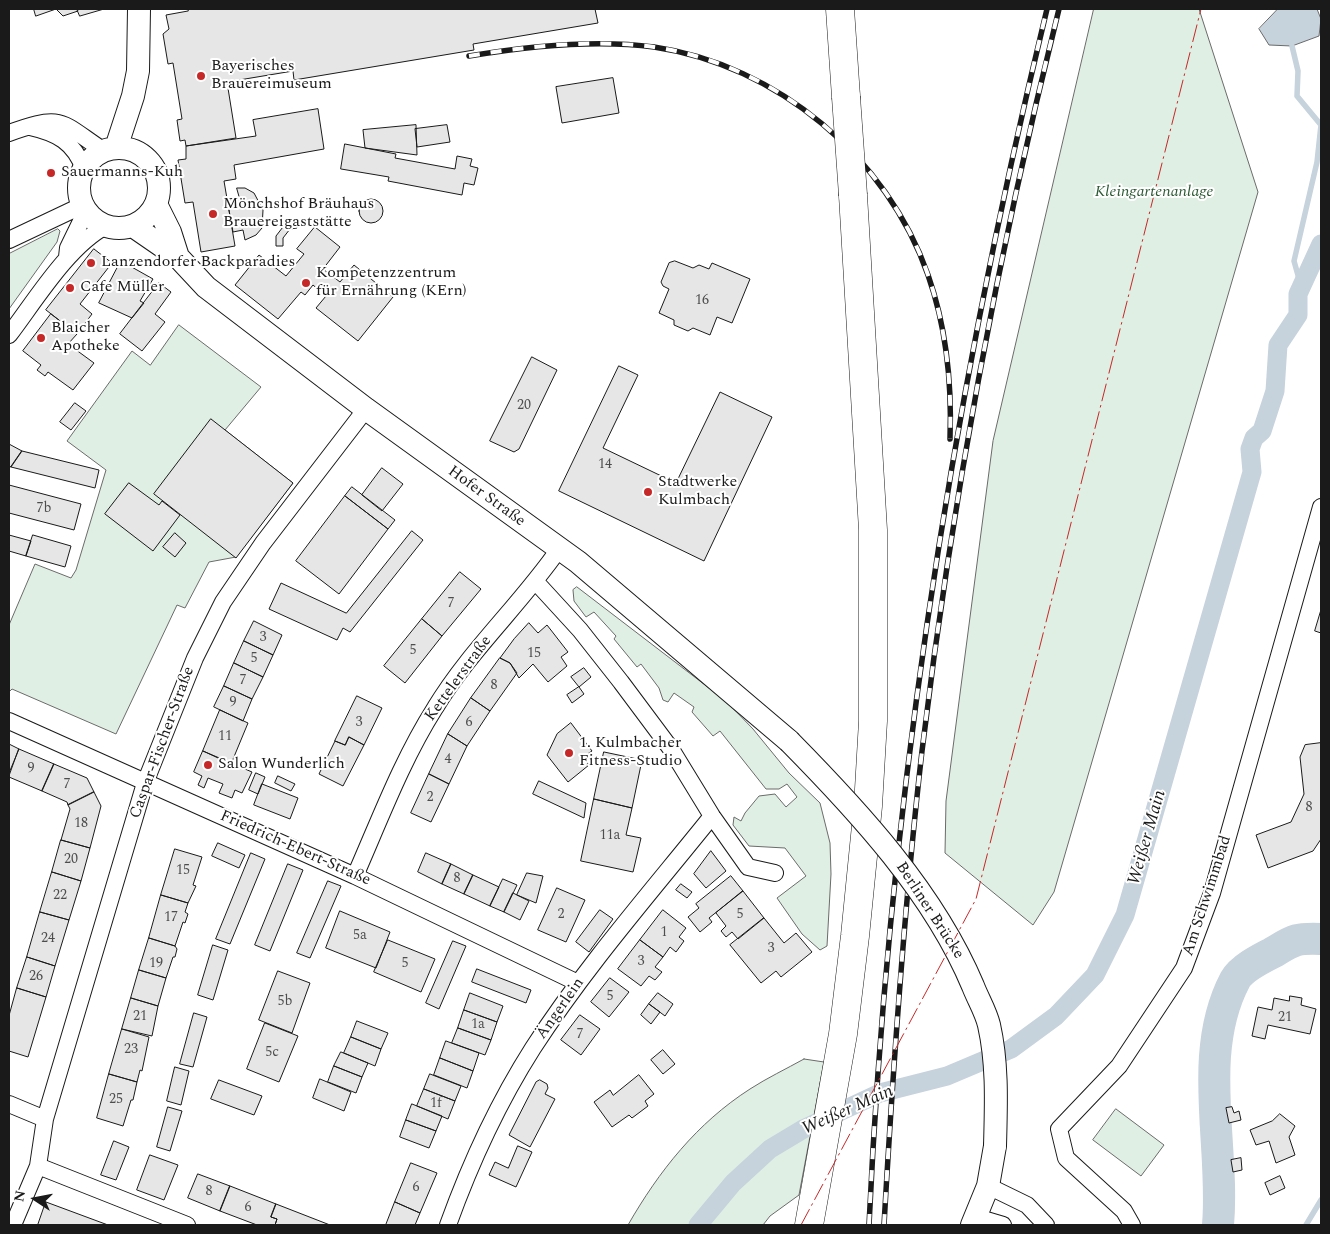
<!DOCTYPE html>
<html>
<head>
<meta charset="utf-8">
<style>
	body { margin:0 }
	#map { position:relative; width:1330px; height:1234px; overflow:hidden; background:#fff; font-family:Spectral,serif }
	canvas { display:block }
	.frame { position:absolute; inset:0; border:10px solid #1a1a1a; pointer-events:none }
	.north { position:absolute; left:10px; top:1174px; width:50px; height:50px; -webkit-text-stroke:4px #fff; paint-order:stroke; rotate:281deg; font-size:14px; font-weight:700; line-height:20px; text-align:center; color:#1a1a1a }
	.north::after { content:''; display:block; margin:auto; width:18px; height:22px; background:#1a1a1a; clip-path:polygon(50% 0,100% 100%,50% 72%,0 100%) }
</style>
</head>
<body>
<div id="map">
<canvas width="1330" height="1234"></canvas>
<div class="frame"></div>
<div class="north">N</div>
</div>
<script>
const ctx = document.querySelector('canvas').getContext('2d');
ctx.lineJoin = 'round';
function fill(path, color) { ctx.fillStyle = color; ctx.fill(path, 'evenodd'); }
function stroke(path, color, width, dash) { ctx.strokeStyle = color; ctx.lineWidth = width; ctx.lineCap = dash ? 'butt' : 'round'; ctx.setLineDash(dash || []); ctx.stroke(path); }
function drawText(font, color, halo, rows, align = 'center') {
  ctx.font = font + ' Spectral,serif'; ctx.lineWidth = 4; ctx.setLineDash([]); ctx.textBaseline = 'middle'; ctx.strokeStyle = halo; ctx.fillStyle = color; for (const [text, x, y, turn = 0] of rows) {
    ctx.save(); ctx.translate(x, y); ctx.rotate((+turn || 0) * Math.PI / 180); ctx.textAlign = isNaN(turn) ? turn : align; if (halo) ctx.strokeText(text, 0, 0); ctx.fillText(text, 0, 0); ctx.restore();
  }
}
const green = new Path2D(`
	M1094,9H1199L1258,192L1054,892L1033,925L945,853L946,801L993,441Z
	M58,229L60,231L57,242L9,309V254Z
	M179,325L261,387L225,430L293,483L236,557L209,562L185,608L177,605L116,734L12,689L9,692V625L35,564L71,578L76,570L106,470L67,441L132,351L150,365Z
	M577,587L726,701L753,729L789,773L820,803L830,843L831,874L827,946L820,950L802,934L777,898L806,876L785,848L749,846L733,825L734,817L741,821L745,813L759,796L775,794L786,807L797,797L787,784L779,789H766L720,731L713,736L692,712L694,707L674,693L668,702L663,700L659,688L641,664L637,667L614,639L616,636L594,612L586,617L574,601L573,590Z
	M804,1059L824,1062L799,1195L770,1216L763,1225H628C659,1171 697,1123 750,1089C767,1078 786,1069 804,1059Z
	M1116,1109L1164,1145L1141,1176L1093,1140Z`);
fill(green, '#e0efe3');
stroke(green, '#6a6a6a', 1);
const water = new Path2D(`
	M1278,9H1317L1321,19L1319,36L1292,46L1269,45L1259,29Z`);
fill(water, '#c6d2dc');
stroke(water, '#6a6a6a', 1);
stroke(new Path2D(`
	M1292,46L1298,71L1297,96L1321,125L1317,162L1294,261L1301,286
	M1306,1225L1321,1200`), '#c6d2dc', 5.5);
stroke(new Path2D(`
	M698,1225L733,1183L770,1149L805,1128L880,1093L947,1076L1011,1049L1056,1016L1095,975L1125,915L1252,472L1250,449L1254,438L1262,431L1275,391L1278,345L1298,315V294L1321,244`), '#c6d2dc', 19);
stroke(new Path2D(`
	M1218,1225C1225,1146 1196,1054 1235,980C1241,969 1260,959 1272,953C1294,940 1295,938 1321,939`), '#c6d2dc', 32);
const building = new Path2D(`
	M34,9H77L78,11L63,16L56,9L36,16Z
	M77,9H104L80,16Z
	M188,9H595L598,23L473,44L474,50L294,80L293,71L227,82L236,138L186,146L185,140L180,141L177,120L182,119L173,63L168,64L163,34L169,29L166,15L188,11Z
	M613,78L619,113L562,123L556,87Z
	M318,109L324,149L234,165L236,179L224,181L235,246L201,252L193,202L185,203L178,160L186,159V146L256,136L253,120Z
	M416,125L417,155L365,148L363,130Z
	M447,125L450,142L417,147L415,129Z
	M345,144L396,154L395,158L455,169L457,156L472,159L470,166L478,168L474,185L464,183L462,195L388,181L389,177L341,169Z
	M237,188H245L254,193L263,210L262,228L256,235L245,240L243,230L233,232L227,199L239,198Z
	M359 211a12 12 0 1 1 24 0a12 12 0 1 1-24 0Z
	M295,221L297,228L290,229L283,238V246H276V236L286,223Z
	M315,227L340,247L323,269L340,282L354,265L393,297L358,341L316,308L326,296L313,285L305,295L301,292L278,319L235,285L259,255L286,276L304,254L297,249Z
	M94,249L112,263L80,304L92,314L77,334L46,310Z
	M121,261L153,279L140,301L144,303L132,318L99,303Z
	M675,261L693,268L699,265L709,269L712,263L750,279L732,323L717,317L710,335L693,328L688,331L674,325V320L659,313L669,289L663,286L661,282L669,263Z
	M159,283L171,292L155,314L165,322L142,351L120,334Z
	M51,314L77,334L68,344L94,363L73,390L48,372L45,376L37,370L41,365L23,351Z
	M532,357L557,370L519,449L514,452L490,441Z
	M619,366L638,375L603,448L676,483L720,392L772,417L704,561L559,491Z
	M75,403L86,411L71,430L60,422Z
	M211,419L293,483L236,558L154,494Z
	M9,444L22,451L11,467L9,466Z
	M22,451L99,470L95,488L11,467Z
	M382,468L403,484L382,511L362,495Z
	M129,483L159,505L162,501L180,515L153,551L105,514Z
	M9,485L81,504L74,530L9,513Z
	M352,487L395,520L388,529L345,496Z
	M345,496L388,529L339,594L296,561Z
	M412,531L423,540L350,632L343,628L337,640L269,609L281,583L346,613Z
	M175,533L186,543L175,557L163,547Z
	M9,535L31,541L26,556L9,551Z
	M33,535L71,546L65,567L26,556Z
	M460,572L481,589L442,636L422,619Z
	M1321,610V633L1315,631Z
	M422,619L442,636L405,683L384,666Z
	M254,621L282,635L273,655L244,641Z
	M529,623L538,633L547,625L568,652L561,657L567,666L548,682L533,664L519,678L510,663L500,658L514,639Z
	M244,641L273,655L263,677L234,663Z
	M500,658L510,663L517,673L490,711L471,698Z
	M234,663L263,677L252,699L224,686Z
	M584,668L591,677L579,687L571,677Z
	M224,686L252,699L243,721L214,707Z
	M579,687L584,694L572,703L567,695Z
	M357,696L382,708L364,745L349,737L345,745L335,741Z
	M471,698L490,711L467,746L448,734Z
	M220,710L248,723L231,764L203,751Z
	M571,723L592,751L583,757L589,765L568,782L547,755L557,734Z
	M448,734L467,746L449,784L429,774Z
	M349,737L364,745L343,786L319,774L335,741L345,745Z
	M1321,743V839L1313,851L1268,868L1256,835L1291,822L1304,794L1300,757L1305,745Z
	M9,744L19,749L9,773Z
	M19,749L54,764L42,791L9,777Z
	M203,751L252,772L242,793L235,790L232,798L219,793L223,784L208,778L204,788L198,785L202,776L194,772Z
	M604,752L642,760L632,808L594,799Z
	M54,764L87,778L94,792L68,805L67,802L42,791Z
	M256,773L265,777L258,794L249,790Z
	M429,774L449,784L431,822L411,813Z
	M278,776L295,784L291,791L275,783Z
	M539,781L586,803L584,818L533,794Z
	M262,784L298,798L290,819L254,805Z
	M94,792L101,806L90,848L61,840L70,809L68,805Z
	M594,799L632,808L626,835L641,838L633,872L581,861Z
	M61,840L90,848L81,881L52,872Z
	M218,843L245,855L239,868L212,856Z
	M175,849L202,857L193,885L196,886L188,903L161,895Z
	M711,851L726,871L706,888L694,874Z
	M251,853L265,859L230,944L216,939Z
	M426,853L451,864L442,884L418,872Z
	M288,864L303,870L270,951L255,945Z
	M451,864L473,875L464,894L442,884Z
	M52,872L81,881L69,920L40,912Z
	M527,873L543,876L536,903L517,895Z
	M473,875L499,887L490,906L464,894Z
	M731,876L743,891L709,918L712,922L700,932L688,917L699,908L696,904Z
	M503,879L517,885L504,912L490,906Z
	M328,881L341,886L310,958L297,953Z
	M681,884L692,892L687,898L676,890Z
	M557,888L585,900L566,942L538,930Z
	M743,891L764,918L738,939L732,932L726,937L721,931L726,926L716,913Z
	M513,893L529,901L520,920L504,912Z
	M161,895L188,903L185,912L188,914L185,923L183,922L175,946L149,938Z
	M600,910L613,919L589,952L576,942Z
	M663,910L686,928L679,937L684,941L676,952L670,947L663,957L640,940Z
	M340,911L390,932L376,968L326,948Z
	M40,912L69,920L55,966L27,957Z
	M764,918L784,943L796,933L812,952L781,977L776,971L761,983L730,945Z
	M149,938L175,946L177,949L175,957H173L166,978L139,970Z
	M388,940L435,959L421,992L374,972Z
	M640,940L663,957L655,967L662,972L655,980L649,976L641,986L618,969Z
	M453,941L466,946L439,1009L426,1003Z
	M213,945L228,950L213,1000L198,995Z
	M27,957L55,966L46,997L17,988Z
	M477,969L531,990L526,1003L472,982Z
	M139,970L166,978L158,1006L131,998Z
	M278,971L310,983L292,1033L259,1020Z
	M610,978L629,992L609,1017L591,1002Z
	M17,988L46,997L28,1057L9,1051V1016Z
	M470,993L503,1006L497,1022L464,1010Z
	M658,993L673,1004L665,1016L649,1004Z
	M1290,996L1302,998L1301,1005L1316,1009L1310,1034L1268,1025L1265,1039L1252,1036L1258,1007L1272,1010L1274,998L1289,1001Z
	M131,998L158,1006L152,1036L122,1029Z
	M649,1004L660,1012L651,1024L641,1015Z
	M464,1010L497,1022L491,1040L458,1028Z
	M194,1013L207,1017L193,1067L180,1064Z
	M580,1015L600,1029L581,1055L561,1040Z
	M357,1021L388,1033L381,1049L351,1037Z
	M265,1023L298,1036L279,1082L247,1069Z
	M458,1028L491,1040L485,1055L452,1043Z
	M122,1029L149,1037L142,1071L140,1070L137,1082L109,1074Z
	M351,1037L381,1049L375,1066L344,1053Z
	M446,1041L479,1053L473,1071L440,1058Z
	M663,1050L675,1064L663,1074L651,1060Z
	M341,1052L368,1063L362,1077L334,1066Z
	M440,1058L473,1071L467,1088L434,1075Z
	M334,1066L362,1077L356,1093L328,1082Z
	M175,1067L189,1071L181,1105L167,1101Z
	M109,1074L137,1082L133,1100H131L123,1126L97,1118Z
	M430,1074L461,1086L455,1101L424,1089Z
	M639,1075L654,1094L645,1101L648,1106L632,1118L629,1115L612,1127L594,1102L610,1090L613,1095Z
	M320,1079L351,1092L344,1111L313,1098Z
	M219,1080L262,1096L254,1115L211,1099Z
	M540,1080L547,1084L548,1088L545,1094L555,1099L530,1147L509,1135L536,1082Z
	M424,1089L455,1101L448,1119L417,1106Z
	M412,1104L442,1116L436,1131L406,1120Z
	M168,1107L182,1111L170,1151L157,1147Z
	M1232,1107L1234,1113L1239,1111L1241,1120L1229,1123L1226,1108Z
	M1280,1114L1295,1126L1289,1137L1295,1155L1276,1163L1269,1141L1256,1145L1250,1130L1272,1121Z
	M406,1120L436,1131L429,1148L400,1137Z
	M114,1141L129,1147L116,1180L101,1175Z
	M518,1146L532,1152L516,1187L489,1175L495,1162L508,1168Z
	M150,1155L178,1165L164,1200L137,1190Z
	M1241,1158L1242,1170L1233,1172L1231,1160Z
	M411,1163L437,1173L420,1213L395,1202Z
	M198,1174L230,1186L220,1211L188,1198Z
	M1280,1176L1285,1188L1270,1195L1265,1183Z
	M230,1186L276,1204L271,1217L277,1219L275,1225H257L220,1211Z
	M46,1202L108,1225H38Z
	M395,1202L420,1213L415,1225H386Z
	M276,1204L330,1225H275L277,1219L271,1217Z`);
fill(building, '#e6e6e6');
stroke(building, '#1a1a1a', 1);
const street = new Path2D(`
	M30,127C57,133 74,142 84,169
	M9,133C64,113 60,122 104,151
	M9,240L83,205
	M67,257L68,248L86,211
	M9,335C35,301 68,246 106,226
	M536,582L580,630L621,682L671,749L712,816L748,867L775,873
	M9,721L355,876L578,983
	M355,876C380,819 402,760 435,708C470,650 521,604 559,549
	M9,1104L45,1119
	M38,1166L187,1225
	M988,1186L1027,1205L1046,1225
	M976,1217L1003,1225
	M13,1225L38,1166L45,1119L145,783L195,658L223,602L263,543L366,409
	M448,1225C470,1164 498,1103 533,1048C586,966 651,892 712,816
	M1132,1225L1124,1211L1066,1158L1059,1129L1119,1066L1184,968L1212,893L1321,507`);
const secondary = new Path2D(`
	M116,148L133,96L138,71L139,9
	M79 188a40 40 0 1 1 80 0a40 40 0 1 1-80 0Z
	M156,204L170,232L178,257
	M133,226L178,257L206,287L366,409L578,562L789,741
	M972,1225L988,1186L995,1146`);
const highway = new Path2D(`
	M840,9L846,97
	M809,1225L843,1034L855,936L868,806L873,721V530L853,195`);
stroke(street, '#1a1a1a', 18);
stroke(secondary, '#1a1a1a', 24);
stroke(highway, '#1a1a1a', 29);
stroke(street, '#fff', 16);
stroke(secondary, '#fff', 22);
stroke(highway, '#fff', 28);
const rail = new Path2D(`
	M469,56C529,46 594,39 654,47C777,65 887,157 928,275C946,326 952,384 950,439
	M869,1225C888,814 950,408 1047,9
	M884,1225C893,1067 904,908 922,751C952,501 998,253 1059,9`);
stroke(rail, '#1a1a1a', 5.5);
stroke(rail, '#fff', 4, [11]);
const secondaryBridge = new Path2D(`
	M789,741C859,812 934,893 973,986C978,999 986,1012 989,1025C998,1065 996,1106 995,1146`);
const highwayBridge = new Path2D(`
	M846,97L853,195`);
stroke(secondaryBridge, '#1a1a1a', 24, []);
stroke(highwayBridge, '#1a1a1a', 29, []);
stroke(secondaryBridge, '#fff', 22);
stroke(highwayBridge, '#fff', 28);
stroke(new Path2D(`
	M801,1225L976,899L1201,9`), '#c62828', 1, [18, 4, 2.5, 4]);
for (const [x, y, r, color] of [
	[201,76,5,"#c62828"],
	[51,173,5,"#c62828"],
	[213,214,5,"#c62828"],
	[91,263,5,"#c62828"],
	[306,283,5,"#c62828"],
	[70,288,5,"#c62828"],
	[41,338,5,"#c62828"],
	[648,492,5,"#c62828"],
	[569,753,5,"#c62828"],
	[208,765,5,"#c62828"]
]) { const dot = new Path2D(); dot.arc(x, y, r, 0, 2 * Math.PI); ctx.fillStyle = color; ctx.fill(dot); stroke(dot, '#fff', 2); }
drawText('14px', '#4d4d4d', null, [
	["16",702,301],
	["20",524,406],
	["14",605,465],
	["7b",44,509],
	["7",451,604],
	["3",263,638],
	["5",413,651],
	["15",534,654],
	["5",254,659],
	["7",243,681],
	["8",494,686],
	["9",233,703],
	["3",359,723],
	["6",469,723],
	["11",225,737],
	["4",448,760],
	["9",31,769],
	["7",67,785],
	["2",430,798],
	["8",1309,808],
	["18",81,824],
	["11a",610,836],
	["20",71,860],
	["15",183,871],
	["8",457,879],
	["22",60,896],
	["2",561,915],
	["5",740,915],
	["17",171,918],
	["1",664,933],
	["5a",360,936],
	["24",48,939],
	["3",771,949],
	["3",641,962],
	["19",156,964],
	["5",405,964],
	["26",36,977],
	["5",610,997],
	["5b",285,1002],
	["21",140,1017],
	["21",1285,1018],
	["1a",478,1025],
	["7",580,1035],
	["23",131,1050],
	["5c",272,1053],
	["25",116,1100],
	["1f",436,1104],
	["6",416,1188],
	["8",209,1192],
	["6",248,1208]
]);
drawText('16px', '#1a1a1a', '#fff', [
	["Bayerisches",211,67],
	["Brauereimuseum",211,85],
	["Sauermanns-Kuh",61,173],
	["Mönchshof Bräuhaus",223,205],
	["Brauereigaststätte",223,223],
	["Lanzendorfer Backparadies",101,263],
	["Kompetenzzentrum",316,274],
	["für Ernährung (KErn)",316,292],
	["Cafe Müller",80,288],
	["Blaicher",51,329],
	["Apotheke",51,347],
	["Stadtwerke",658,483],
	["Kulmbach",658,501],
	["1. Kulmbacher",579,744],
	["Fitness-Studio",579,762],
	["Salon Wunderlich",218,765]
], 'left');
drawText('italic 16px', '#2b5a34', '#fff', [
	["Kleingartenanlage",1154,193]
]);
drawText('16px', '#1a1a1a', '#fff', [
	["Hofer Straße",486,497,36],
	["Kettelerstraße",459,679,-54],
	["Caspar-Fischer-Straße",163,743,-70],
	["Friedrich-Ebert-Straße",295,849,24],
	["Am Schwimmbad",1208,896,-72],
	["Berliner Brücke",929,911,57],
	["Ängerlein",561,1009,-55]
]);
drawText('italic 18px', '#1a1a1a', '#fff', [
	["Weißer Main",1148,838,-74],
	["Weißer Main",848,1111,-24]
]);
</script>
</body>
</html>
